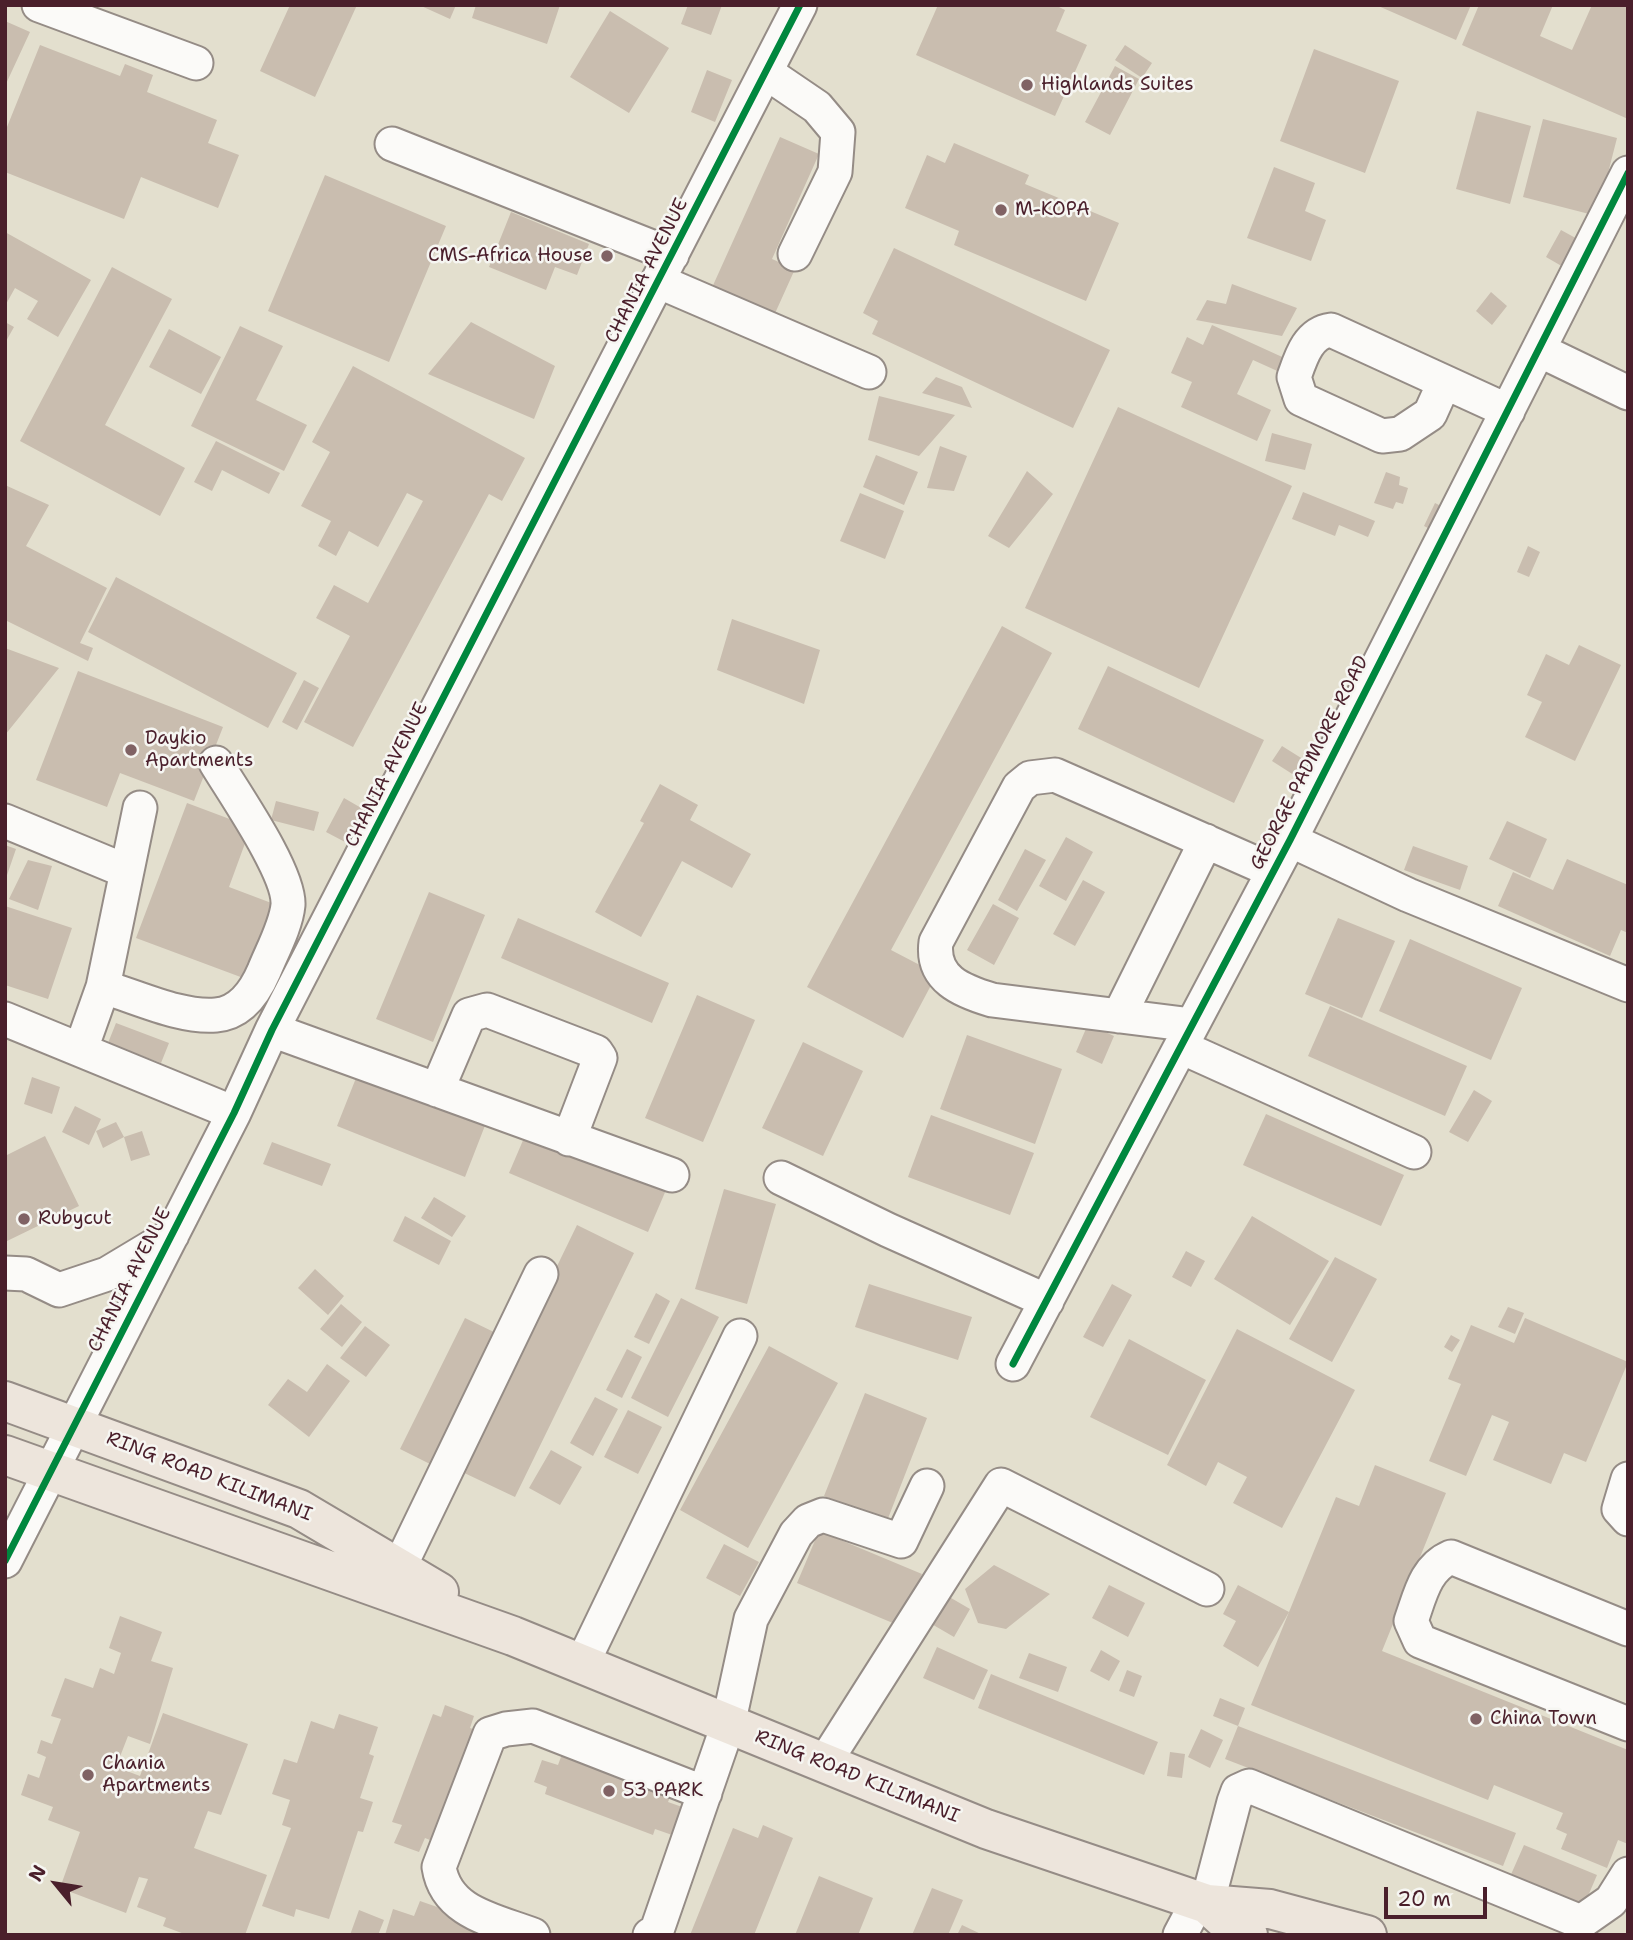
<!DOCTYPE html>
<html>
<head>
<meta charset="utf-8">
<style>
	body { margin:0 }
	#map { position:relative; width:1633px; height:1940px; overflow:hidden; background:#e3dfce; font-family:"Shantell Sans",sans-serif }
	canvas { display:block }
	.frame { position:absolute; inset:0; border:7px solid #4a1f2b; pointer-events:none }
	.north { position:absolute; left:21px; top:1849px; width:70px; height:70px; -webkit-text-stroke:5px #f6f6f2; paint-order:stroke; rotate:300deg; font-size:19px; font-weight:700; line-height:28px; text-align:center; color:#4a1f2b }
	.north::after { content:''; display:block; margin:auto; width:24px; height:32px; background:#4a1f2b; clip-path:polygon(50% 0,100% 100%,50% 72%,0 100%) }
	.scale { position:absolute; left:1384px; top:1887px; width:103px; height:32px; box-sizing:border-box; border:4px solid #4a1f2b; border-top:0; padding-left:9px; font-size:21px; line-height:24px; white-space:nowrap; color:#4a1f2b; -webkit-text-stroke:5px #f6f6f2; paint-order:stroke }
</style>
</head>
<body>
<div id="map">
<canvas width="1633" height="1940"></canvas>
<div class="frame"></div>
<div class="north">N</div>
<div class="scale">20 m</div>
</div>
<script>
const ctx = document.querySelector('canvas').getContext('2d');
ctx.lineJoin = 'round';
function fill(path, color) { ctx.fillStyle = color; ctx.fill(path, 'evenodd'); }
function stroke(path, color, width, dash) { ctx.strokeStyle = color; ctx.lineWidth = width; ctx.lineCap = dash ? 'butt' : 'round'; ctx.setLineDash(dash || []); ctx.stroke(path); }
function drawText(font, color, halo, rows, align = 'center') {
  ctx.font = font + ' "Shantell Sans",sans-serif'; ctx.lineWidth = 5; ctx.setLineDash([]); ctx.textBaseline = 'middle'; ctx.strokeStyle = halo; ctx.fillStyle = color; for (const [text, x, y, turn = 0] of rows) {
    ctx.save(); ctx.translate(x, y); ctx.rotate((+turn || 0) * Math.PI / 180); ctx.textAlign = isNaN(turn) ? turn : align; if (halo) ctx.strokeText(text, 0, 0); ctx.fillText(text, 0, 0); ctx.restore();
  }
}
fill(new Path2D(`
	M290,5H357L315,97L260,71Z
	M419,5H456L450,19Z
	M476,5H560L547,44L472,18Z
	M688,5H722L711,35L681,24Z
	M938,5H1055L1065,10L1056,31L1087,45L1055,116L916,55Z
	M1376,5H1471L1456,40Z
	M1479,5H1553L1540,36L1572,50L1592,5H1628V119L1462,45Z
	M610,11L669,48L629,113L570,77Z
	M5,21L30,32L5,86Z
	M40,45L120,76L125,64L153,75L147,92L217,120L208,143L239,155L218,208L141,177L124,219L5,172V132Z
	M1125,45L1152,63L1142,78L1115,60Z
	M1314,49L1399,81L1365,173L1280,141Z
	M1115,66L1139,79L1110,135L1085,122Z
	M707,70L732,80L715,122L691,112Z
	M1477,111L1531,126L1510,204L1456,189Z
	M1543,119L1617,138L1597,216L1523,197Z
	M780,137L819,154L772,259L795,269L772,320L710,292Z
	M954,143L1029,175L1025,184L1119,223L1086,301L954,245L959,231L905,208L927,155L945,163Z
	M1274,167L1315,183L1305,211L1326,220L1311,261L1247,238Z
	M325,175L446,226L389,362L268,311Z
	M511,212L589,244L577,275L555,267L546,290L489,267Z
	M1561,230L1581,241L1565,268L1546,257Z
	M5,232L91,280L58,337L27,319L38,301L15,288L5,306Z
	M894,248L1110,350L1073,428L872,334L878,321L863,313Z
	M112,267L172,299L105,425L185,468L160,516L20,441Z
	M1232,284L1297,308L1282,336L1196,320L1207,300L1226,304Z
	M1491,292L1507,306L1492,325L1476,311Z
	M5,322L14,327L5,343Z
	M471,322L555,366L534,419L428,374Z
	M1212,325L1291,361L1284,374L1253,360L1237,394L1271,410L1257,441L1181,407L1192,382L1171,373L1187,337L1203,345Z
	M240,326L283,346L256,400L307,425L284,471L191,426Z
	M169,329L221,357L201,394L149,367Z
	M353,366L525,458L502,501L489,494L353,747L304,722L350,636L316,618L334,585L368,603L423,501L407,493L378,547L349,531L336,556L318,546L331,521L301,506L330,452L312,442Z
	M936,377L962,387L972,408L922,393Z
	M879,396L955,415L919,456L868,440Z
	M1118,407L1292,486L1199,688L1025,608Z
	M1272,433L1312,444L1305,470L1265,461Z
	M216,441L280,473L269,494L222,470L212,491L194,482Z
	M940,446L967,456L954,491L927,488Z
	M876,455L918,472L904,505L863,487Z
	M1027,471L1053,494L1009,548L988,536Z
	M1386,472L1400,477L1399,485L1408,488L1403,504L1396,502L1393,509L1374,503Z
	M5,485L49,505L26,546L107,588L80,643L93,648L88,661L5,620Z
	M1303,492L1375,521L1368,537L1339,525L1335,536L1292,519Z
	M860,493L904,511L885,559L840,541Z
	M1435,503L1449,510L1438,533L1424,526Z
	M1528,546L1540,552L1529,577L1517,572Z
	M116,577L297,673L268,728L88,632Z
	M732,619L820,650L804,704L717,670Z
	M1002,626L1052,653L891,950L937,974L903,1038L807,987Z
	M1579,645L1621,665L1575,761L1525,737L1542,702L1527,695L1546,654L1569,665Z
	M5,648L59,668L5,735Z
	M1108,666L1264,740L1234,803L1078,729Z
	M78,671L223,727L194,801L120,773L107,807L36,780Z
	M304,680L319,688L297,730L282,722Z
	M1282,746L1306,761L1297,777L1272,761Z
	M660,784L698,805L690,820L751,854L732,888L682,861L641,937L595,912L644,823L640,821Z
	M344,798L363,809L345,842L326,832Z
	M276,801L319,812L314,831L271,820Z
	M187,803L251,827L229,887L282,907L254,982L136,938Z
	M1507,821L1547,839L1530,878L1489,859Z
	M1066,837L1093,852L1066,901L1039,886Z
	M5,845L16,849L6,878H5Z
	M1413,846L1468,866L1460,890L1404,870Z
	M1025,849L1046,860L1017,911L998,900Z
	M1567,859L1628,885V933L1621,930L1610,956L1498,906L1513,872L1553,890Z
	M28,860L52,866L38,910L9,899Z
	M1083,880L1105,892L1075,946L1053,934Z
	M429,892L485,915L433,1042L376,1019Z
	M993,904L1019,918L994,965L967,950Z
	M5,906L72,928L48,999L5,985Z
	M518,918L669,983L652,1023L501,958Z
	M1338,918L1395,941L1362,1018L1305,994Z
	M1410,939L1522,988L1491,1060L1379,1011Z
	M697,995L755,1020L703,1142L645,1118Z
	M1330,1006L1467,1066L1445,1116L1308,1056Z
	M116,1023L169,1043L161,1063L108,1043Z
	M1088,1024L1114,1036L1102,1064L1076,1052Z
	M967,1035L1062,1069L1035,1144L940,1109Z
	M803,1042L863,1071L823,1156L762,1128Z
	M358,1073L486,1123L465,1177L337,1126Z
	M32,1077L60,1087L52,1114L24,1104Z
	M1474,1090L1492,1101L1468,1142L1449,1132Z
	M75,1106L101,1119L89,1145L62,1132Z
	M1266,1114L1404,1175L1381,1226L1243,1165Z
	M931,1115L1034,1153L1010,1215L908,1177Z
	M116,1122L124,1137L103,1148L96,1131Z
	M142,1131L150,1155L131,1161L124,1137Z
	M527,1131L666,1190L648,1232L509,1173Z
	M45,1136L79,1206L5,1242V1156Z
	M272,1142L331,1164L322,1186L263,1164Z
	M724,1189L776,1204L747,1304L695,1289Z
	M434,1197L466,1216L452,1237L421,1218Z
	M405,1216L451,1241L439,1265L393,1241Z
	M1252,1216L1329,1261L1290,1325L1214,1279Z
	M577,1225L634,1253L515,1497L458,1470Z
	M1186,1251L1205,1261L1191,1287L1172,1277Z
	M1335,1257L1377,1279L1332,1362L1289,1339Z
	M315,1269L344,1296L328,1315L298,1288Z
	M869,1284L972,1317L958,1360L855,1327Z
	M1112,1284L1132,1295L1103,1347L1083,1337Z
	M656,1293L670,1301L649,1344L634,1337Z
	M681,1298L719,1317L668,1417L631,1398Z
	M341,1304L362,1322L342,1347L320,1329Z
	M1508,1307L1524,1313L1515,1334L1498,1327Z
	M465,1318L502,1336L438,1468L400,1449Z
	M1525,1318L1628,1362L1586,1462L1564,1453L1551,1484L1493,1460L1509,1422L1492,1415L1466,1476L1429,1461L1461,1384L1448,1379L1471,1325L1514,1343Z
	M365,1326L390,1345L366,1377L340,1358Z
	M1237,1329L1355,1390L1282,1528L1233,1503L1247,1477L1218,1462L1206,1486L1167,1465Z
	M1451,1335L1460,1340L1452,1352L1444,1347Z
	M1129,1339L1206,1380L1168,1455L1090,1417Z
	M769,1346L838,1383L748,1548L680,1510Z
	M627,1349L642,1357L622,1398L606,1390Z
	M327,1364L350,1381L309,1437L268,1405L288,1379L307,1392Z
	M865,1393L927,1418L887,1521L824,1496Z
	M595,1397L618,1409L593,1456L570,1443Z
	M628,1410L662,1427L638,1474L604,1457Z
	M551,1450L582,1467L560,1505L529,1488Z
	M1375,1465L1446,1493L1382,1651L1628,1750V1844L1618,1840L1607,1868L1561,1849L1567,1834L1556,1829L1563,1813L1494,1785L1488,1800L1251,1705L1336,1497L1359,1506Z
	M819,1531L922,1574L900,1626L797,1583Z
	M724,1544L759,1562L740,1596L706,1578Z
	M994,1565L1050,1594L1006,1629L978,1623L965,1589Z
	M1109,1585L1145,1603L1128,1637L1092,1618Z
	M1238,1585L1289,1612L1258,1667L1223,1646L1236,1621L1223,1614Z
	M939,1591L970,1609L954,1637L923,1619Z
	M120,1616L162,1632L151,1661L173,1668L150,1744L128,1736L116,1767L140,1776L163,1713L248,1744L221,1815L208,1811L194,1848L267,1875L245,1935H187L163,1926L166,1918L137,1907L148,1879L139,1877L126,1913L60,1888L80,1832L48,1820L53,1807L21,1795L28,1774L39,1778L46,1757L37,1753L41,1740L52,1744L61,1719L51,1716L65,1678L93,1688L100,1668L114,1674L121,1653L109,1648Z
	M937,1647L988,1670L974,1700L923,1678Z
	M1101,1650L1120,1661L1109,1681L1090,1671Z
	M1029,1653L1067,1667L1058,1692L1019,1678Z
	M1127,1670L1142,1676L1134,1697L1119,1691Z
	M991,1674L1158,1742L1144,1775L978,1708Z
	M1220,1698L1245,1708L1238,1726L1213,1716Z
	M445,1705L474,1716L470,1728L482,1732L440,1844L425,1838L419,1852L394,1843L402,1825L392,1822L433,1714L441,1717Z
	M339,1714L378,1727L369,1754L374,1756L360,1798L373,1802L363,1832L358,1831L329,1919L296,1909L294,1917L262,1906L291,1828L282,1825L290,1800L272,1794L284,1759L297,1763L311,1721L334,1729Z
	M1238,1726L1516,1833L1503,1866L1225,1759Z
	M1201,1729L1223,1740L1210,1768L1188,1757Z
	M565,1746L674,1787L668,1802L685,1808L675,1836L655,1829L653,1835L545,1794L547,1787L534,1782L542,1760L558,1765Z
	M1170,1752L1185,1754L1182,1778L1167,1776Z
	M763,1825L793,1838L754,1935H690L733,1828L758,1838Z
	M1524,1845L1597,1875L1582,1910L1509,1879Z
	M819,1876L873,1898L858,1935H795Z
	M932,1888L963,1900L948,1935H912Z
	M420,1901L514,1934V1935H385L393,1909L414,1916Z
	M359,1910L384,1920L378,1935H350Z
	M962,1925L983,1935H957Z`), '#c9bdaf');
const minor = new Path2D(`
	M39,5L196,63
	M767,73L817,107L838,132L835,172L795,254
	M392,144L672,255
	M660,282L869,372
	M1539,350L1628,393
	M1444,383L1430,414L1400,434L1382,436L1301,399L1294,377C1301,357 1308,333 1331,330L1508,411
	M5,821L126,871
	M1290,840L1408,895L1628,985
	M103,987L140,808
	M1119,1016L1206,841
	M5,1019L234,1113
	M1192,1025L992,1000C962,991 931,979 936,942L1019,787L1030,778L1055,775L1273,871
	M272,1030L672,1175
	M1181,1047L1414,1152
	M81,1049L103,987C138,997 180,1018 216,1015C241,1013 255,992 264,971C272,951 286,926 288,905C290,873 234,793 216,763
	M437,1090L469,1015L487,1010L596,1052L600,1058L569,1139
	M781,1178L888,1230L1047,1301
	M5,1273L26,1274L59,1290L107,1274L172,1235
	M1013,1364L1290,840L1628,173
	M1628,1479L1619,1509L1628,1519
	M5,1561L234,1113L272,1030L800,5
	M399,1568L541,1274
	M1628,1629L1451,1557C1425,1568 1420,1596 1411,1621L1420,1641L1628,1724
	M582,1664L740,1336
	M825,1762L1001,1485L1207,1589
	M1207,1904L1234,1802L1238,1791L1249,1786L1581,1922L1611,1901L1628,1874
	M533,1935C494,1920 446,1913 439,1867L490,1734L506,1729L533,1726L705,1793
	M650,1935L656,1933L728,1725L751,1619L796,1534L808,1521L823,1515L901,1541L927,1486
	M1180,1935L1198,1901`);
const major = new Path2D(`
	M5,1401L299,1509L439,1592
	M5,1455L513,1636L986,1829L1207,1904L1270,1909L1367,1935
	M1207,1904L1237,1931L1248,1935`);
stroke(minor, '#958c86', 37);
stroke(major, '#958c86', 42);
stroke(minor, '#fbfaf8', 33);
stroke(major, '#ede5dc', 38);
stroke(new Path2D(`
	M1013,1364L1290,840L1628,173
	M5,1561L234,1113L272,1030L800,5`), '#00873e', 7);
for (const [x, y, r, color] of [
	[1027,85,7,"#806264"],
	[1001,210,7,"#806264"],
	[607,256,7,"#806264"],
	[131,750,7,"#806264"],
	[24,1219,7,"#806264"],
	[1476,1719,7,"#806264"],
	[88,1775,7,"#806264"],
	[609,1791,7,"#806264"]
]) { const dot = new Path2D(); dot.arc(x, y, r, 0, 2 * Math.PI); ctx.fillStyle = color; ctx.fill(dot); stroke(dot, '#f6f6f2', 2.5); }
drawText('19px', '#4a1f2b', '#f6f6f2', [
	["Highlands Suites",1041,85],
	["M-KOPA",1015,210],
	["CMS-Africa House",593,256,"right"],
	["Daykio",145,739],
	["Apartments",145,761],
	["Rubycut",38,1219],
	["China Town",1490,1719],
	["Chania",102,1764],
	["Apartments",102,1786],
	["53 PARK",623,1791]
], 'left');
drawText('19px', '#4a1f2b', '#f6f6f2', [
	["CHANIA AVENUE",647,271,-63],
	["GEORGE PADMORE ROAD",1310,763,-63],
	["CHANIA AVENUE",387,775,-63],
	["CHANIA AVENUE",130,1280,-63],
	["RING ROAD KILIMANI",209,1477,21],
	["RING ROAD KILIMANI",857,1777,22]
]);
</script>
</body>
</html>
